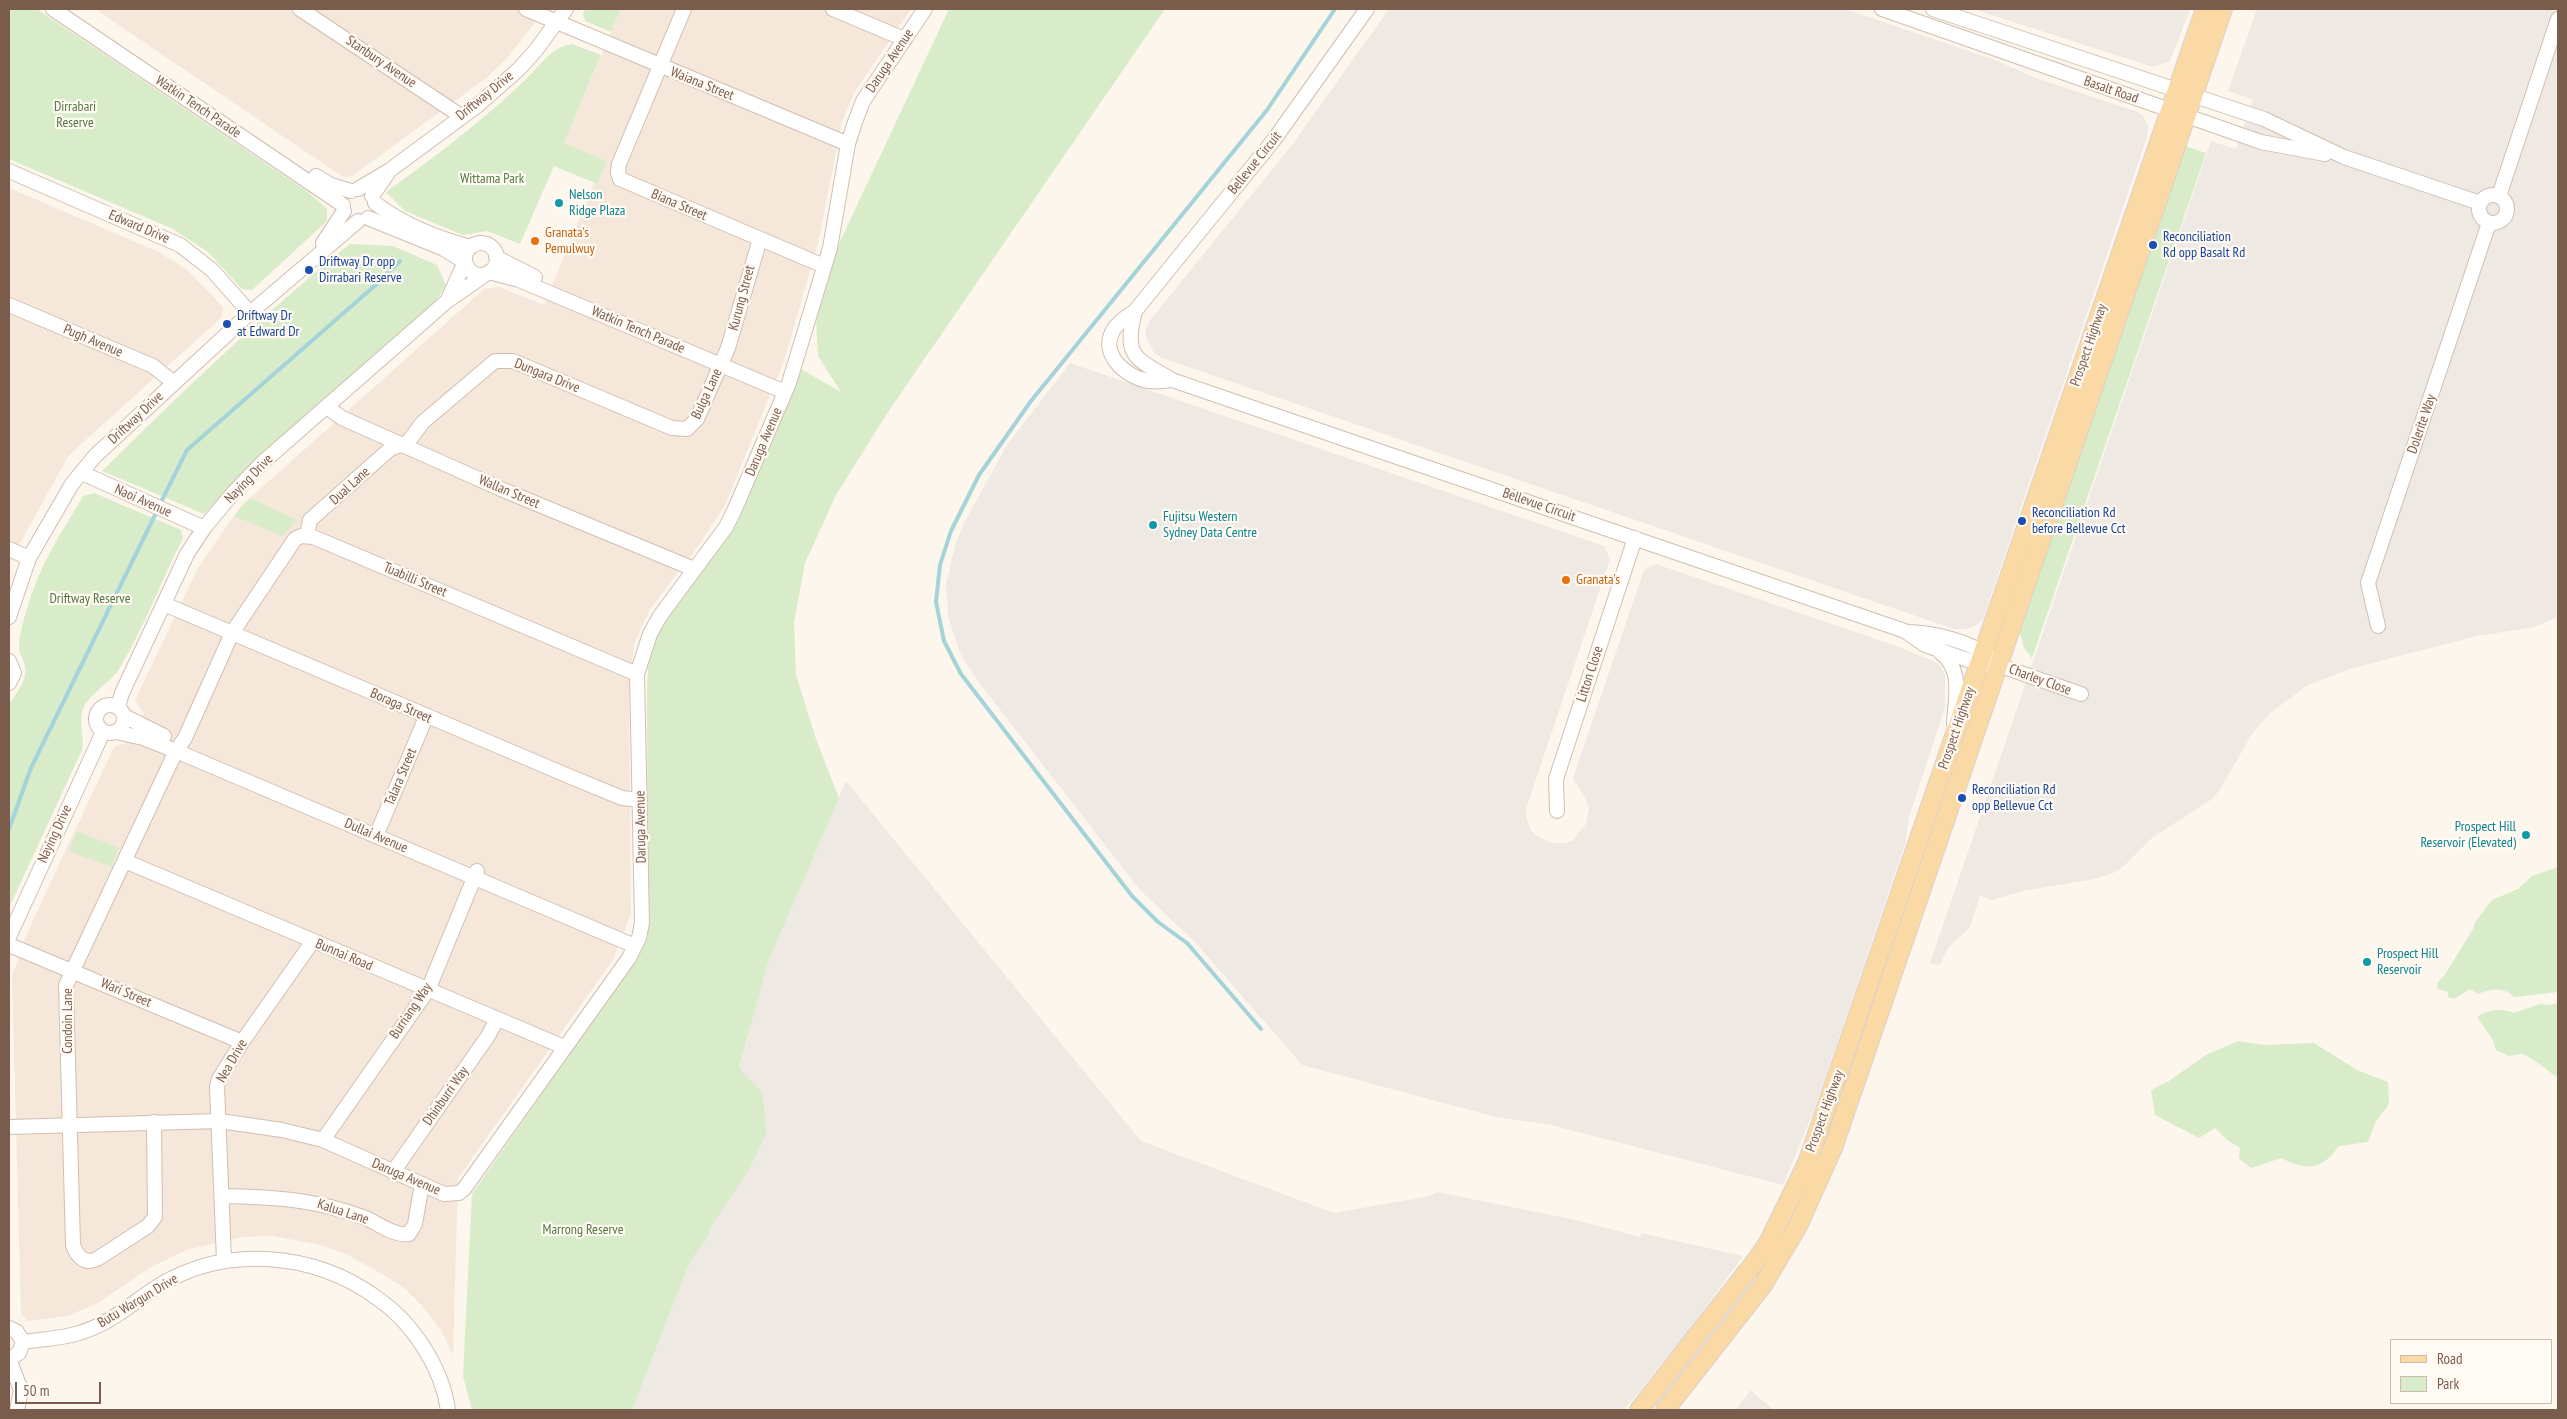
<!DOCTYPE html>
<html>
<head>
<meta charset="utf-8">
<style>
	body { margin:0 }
	#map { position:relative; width:2567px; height:1419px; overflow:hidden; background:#fdf6ec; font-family:"PT Sans Narrow",sans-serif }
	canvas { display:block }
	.frame { position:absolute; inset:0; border:10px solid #7a5c4d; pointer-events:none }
	.legend { position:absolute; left:2390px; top:1339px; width:162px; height:65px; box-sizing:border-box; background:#fffaf3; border:1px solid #cabbb1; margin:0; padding:6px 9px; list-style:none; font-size:15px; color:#7a5c4d }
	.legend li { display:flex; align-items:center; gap:10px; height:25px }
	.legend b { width:25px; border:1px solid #cabbb1 }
	.scale { position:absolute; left:15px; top:1382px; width:86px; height:22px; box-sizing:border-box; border:2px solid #7a5c4d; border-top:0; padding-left:6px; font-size:15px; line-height:18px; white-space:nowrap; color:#7a5c4d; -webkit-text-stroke:4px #fffaf3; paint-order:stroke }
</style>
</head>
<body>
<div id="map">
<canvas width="2567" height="1419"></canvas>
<div class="frame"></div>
<ul class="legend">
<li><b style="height:6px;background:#fbd9a5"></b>Road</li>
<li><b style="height:14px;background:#d8ecc9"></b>Park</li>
</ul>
<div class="scale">50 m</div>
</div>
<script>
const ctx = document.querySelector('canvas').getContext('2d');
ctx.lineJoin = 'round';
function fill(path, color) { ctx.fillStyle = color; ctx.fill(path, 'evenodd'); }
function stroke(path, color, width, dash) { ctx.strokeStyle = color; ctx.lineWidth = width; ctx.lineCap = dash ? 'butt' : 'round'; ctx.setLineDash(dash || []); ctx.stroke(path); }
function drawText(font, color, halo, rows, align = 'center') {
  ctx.font = font + ' "PT Sans Narrow",sans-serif'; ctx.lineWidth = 4.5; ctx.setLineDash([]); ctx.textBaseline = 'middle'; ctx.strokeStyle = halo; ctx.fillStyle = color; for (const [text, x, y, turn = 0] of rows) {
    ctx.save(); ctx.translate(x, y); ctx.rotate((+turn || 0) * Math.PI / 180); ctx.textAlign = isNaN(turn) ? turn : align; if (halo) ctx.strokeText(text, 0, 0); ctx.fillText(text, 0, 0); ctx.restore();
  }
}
fill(new Path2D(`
	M100,9H546L506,59L485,79L352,176L343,177L98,11Z
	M621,9H911L854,93L842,122L818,243L784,361L725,505L697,548L650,609L634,644L629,692L631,913L613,960L458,1178L453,1355L441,1330L422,1306L405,1289L384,1275L346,1254L321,1245L272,1236L242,1237L186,1250L149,1268L100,1302L84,1309L67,1316L28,1321L21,1314L12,976L28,931L114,747L123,744L144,714L135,700L198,568L240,507L484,289L499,287L544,305L594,183L597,184L607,161L564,143Z
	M9,188L159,252L187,270L223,307L222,317L69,455L9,563Z`), '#f5e8da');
fill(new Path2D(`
	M1389,9H1845L1998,61L2033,77L2138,112L2143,116L2148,125L2147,137L1983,619L1978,624L1968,629H1954L1162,358L1154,353L1146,337V329L1151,319L1292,145Z
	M1973,9H2190L2170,61L2153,67Z
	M2257,9H2558V617L2534,627L2477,636L2353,668L2308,685L2269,714L2252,734L2219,791L2212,799L2152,838L2123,867L2113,873L2095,879L2023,891L1992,900L1980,896L1970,927L1948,948L1940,965L1930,963L2211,141L2236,149L2253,100L2228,91Z
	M1070,363L1604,546L1610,559L1527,806L1526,815L1530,829L1536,835L1551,843H1565L1573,840L1586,824L1589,809L1586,800L1573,778L1644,570L1656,564L1899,647L1938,663L1945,674V707L1909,817L1905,844L1815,1108L1783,1185L1551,1125L1496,1117L1302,1065L1196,943L1140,890L977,680L960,653L948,617L946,584L956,543L964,523L1007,445Z
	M846,781L1141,1141L1334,1213L1430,1196L1437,1192L1571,1219L1641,1237V1233L1743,1256L1690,1329L1624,1410H632L690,1262L709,1235L710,1228L763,1093L739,1069L769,960Z
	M1751,1390L1757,1396L1774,1410H1735Z`), '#efe9e4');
fill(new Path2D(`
	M9,9H37L308,192L327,209V221L252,290L242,289L208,252L173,229L9,159Z
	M586,9H621L611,32L585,21L583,13Z
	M949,9H1165L888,412L836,495L805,563L794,622L796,675L816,739L839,798L769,960L739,1068L763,1093L766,1134L750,1168L710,1228L709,1235L690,1262L632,1410H472L463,1376L472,1194L640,953L648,936L647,685L649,657L658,632L727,538L743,511L801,369L841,392L818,356L815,295Z
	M572,44L601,55L564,143L607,161L597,184L554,166L520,244L487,231L463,235L405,211L386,192C437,155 486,119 531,74C545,60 553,47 572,44Z
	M2185,146L2206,153L2032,658L2024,648L2019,629Z
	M350,244L393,246L437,265L446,285L432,308L253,463L204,514L102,471C182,392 263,314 350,244Z
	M94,493L181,530L183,538C161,581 144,628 119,669C110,684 89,693 83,709C78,721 85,735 82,750L9,908V704C16,693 28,681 25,666C24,660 19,654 19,648C19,635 24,618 28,606C39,566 62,532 83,496Z
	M250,498L297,520L282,536L234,516Z
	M77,831L119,848L111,867L69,851Z
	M2558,867V992L2514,997C2504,987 2491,988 2478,994L2470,989L2454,999L2448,997V992L2437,989L2438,982L2444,976L2473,929L2475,922L2492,900L2518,889L2532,876Z
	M2558,1003V1078L2531,1058L2522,1054L2509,1056L2496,1050L2493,1040L2477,1017C2487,1009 2503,1008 2514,1013L2540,1004L2550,1005Z
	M2238,1041L2264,1045L2314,1043L2357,1070L2388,1082L2389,1104L2375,1123L2368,1142L2339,1146C2322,1170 2307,1171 2281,1158L2251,1168L2239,1158L2240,1148L2227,1140L2215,1128L2199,1138L2155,1115L2151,1090L2169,1081L2206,1055Z`), '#d8ecc9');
stroke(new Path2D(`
	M160,504L187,450L379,282L400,261
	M9,829L31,768L157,511
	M1261,1029L1187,943L1158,922L1132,896L961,674L944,641L936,602L940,565L951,531L979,475L1031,401L1267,110L1335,9`), '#a5d3da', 4);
const minor = new Path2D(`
	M53,9L343,205
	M300,9L461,116
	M526,9L848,144
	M684,9L619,164L618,173L620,179L824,266
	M833,9L904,39
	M1882,9L2261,142L2325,154
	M1933,9L2264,119L2344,157L2480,203
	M9,171L180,245L212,270L250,313
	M316,176L331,185L351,191
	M358,189L390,170L478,105L519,69L536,50L566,9
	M2479 209a14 14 0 1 1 28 0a14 14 0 1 1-28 0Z
	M372,196L388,173
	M2499,196L2558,19
	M375,203C402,224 437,238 471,247
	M368,218L442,248L465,262
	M323,243L344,211
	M465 259a16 16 0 1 1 32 0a16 16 0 1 1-32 0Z
	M496,257L535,277
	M489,272L519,280L785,392
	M449,297L465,262
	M9,305L153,366L174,383
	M1135,311C1123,357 1135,358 1172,380L1864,617L1905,631L1925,645L1979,664L1998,665L2081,694
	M1172,380C1165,381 1156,382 1149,381C1126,378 1098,353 1114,329C1119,321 1128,316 1135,311L1273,141L1367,9
	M327,407L342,418L501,489L694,569
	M82,473L204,528
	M307,536L310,520L390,449L408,442L423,422L495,361H513L672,428L687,429L697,419L728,348L760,239
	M9,549L29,558
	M164,604L571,777L622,798L640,800
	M9,617L29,558L72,484L95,456L250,313L358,221
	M2378,626L2368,583L2489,223
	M1906,632C1931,632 1971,641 1991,658
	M1940,652C1964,670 1955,698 1954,724
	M9,661L14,673L9,683
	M96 719a14 14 0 1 1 28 0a14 14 0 1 1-28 0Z
	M118,707L122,693L187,554L204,528L233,493L262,463L446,302L486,274
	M124,716L164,736
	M116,732L143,738L176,751L635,946
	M1557,811L1556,779L1635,538
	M376,836L426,717
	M125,861L564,1047
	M9,937L103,732
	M9,945L242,1042
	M154,1122L155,1217L148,1226L97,1259C84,1265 77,1256 73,1245L66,985L176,751L185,738L232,633L295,539L301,536L313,537L637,674
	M9,1127L220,1121L282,1130L323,1140L444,1194L459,1193L464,1189L629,958L639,938L642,923L637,674L650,634L660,616L726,527L734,511L789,383L830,248L848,144L855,122L863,101L925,9
	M323,1140L428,990L477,871
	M393,1172L488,1036L497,1019
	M222,1196C273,1197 314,1199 363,1217C379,1223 392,1236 409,1234L415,1224L422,1184
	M224,1261L217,1087L219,1079L242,1042L313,941
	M9,1328L17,1332L23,1342L19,1353L9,1359
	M23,1342C41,1339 61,1339 79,1333C113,1323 131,1303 160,1285C227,1245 314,1252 377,1298C412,1322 442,1367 448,1410
	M9,1359L21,1390L17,1410`);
const major = new Path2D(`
	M1639,1410L1757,1259L1769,1241L1807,1163L2205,9
	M1665,1410L1763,1285L1798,1226L1833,1148L2223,9`);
stroke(minor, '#d1beb0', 16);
stroke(major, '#dad1cd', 20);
stroke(minor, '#fff', 14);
stroke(major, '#fbd9a5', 18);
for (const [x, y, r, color] of [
	[559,203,5,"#0f9aa8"],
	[535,241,5,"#e8710a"],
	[2153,245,5,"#1a4fb4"],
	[309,270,5,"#1a4fb4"],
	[227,324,5,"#1a4fb4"],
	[2022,521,5,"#1a4fb4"],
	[1153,525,5,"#0f9aa8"],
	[1566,580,5,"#e8710a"],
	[1962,798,5,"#1a4fb4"],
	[2526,835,5,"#0f9aa8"],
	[2367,962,5,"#0f9aa8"]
]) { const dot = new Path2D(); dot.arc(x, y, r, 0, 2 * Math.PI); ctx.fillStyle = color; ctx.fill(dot); stroke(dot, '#fffaf3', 2); }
drawText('14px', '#7a5c4d', '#fffaf3', [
	["Daruga Avenue",890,61,-56],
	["Stanbury Avenue",381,62,34],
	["Waiana Street",702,84,22],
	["Basalt Road",2111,90,19],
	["Driftway Drive",485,96,-39],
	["Watkin Tench Parade",198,107,34],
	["Bellevue Circuit",1255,163,-51],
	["Biana Street",679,205,23],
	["Edward Drive",139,227,23],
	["Kurung Street",742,298,-75],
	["Watkin Tench Parade",638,330,23],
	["Pugh Avenue",93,341,23],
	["Prospect Highway",2089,345,-71],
	["Dungara Drive",547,376,22],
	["Bulga Lane",707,394,-65],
	["Driftway Drive",136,418,-43],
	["Dolerite Way",2422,424,-71],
	["Daruga Avenue",764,442,-67],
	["Naying Drive",249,479,-46],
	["Dual Lane",350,486,-42],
	["Wallan Street",509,492,23],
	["Naoi Avenue",143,501,24],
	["Bellevue Circuit",1539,505,19],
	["Tuabilli Street",415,580,23],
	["Litton Close",1590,674,-72],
	["Charley Close",2040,680,20],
	["Boraga Street",401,706,24],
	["Prospect Highway",1957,728,-71],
	["Talara Street",401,777,-67],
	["Daruga Avenue",641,827,-91],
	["Naying Drive",55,834,-65],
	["Dullai Avenue",376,836,23],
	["Bunnai Road",344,955,23],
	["Wari Street",126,993,23],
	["Burriang Way",411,1011,-56],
	["Condoin Lane",68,1021,-90],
	["Nea Drive",232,1061,-60],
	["Dhinburri Way",446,1096,-55],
	["Prospect Highway",1825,1111,-70],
	["Daruga Avenue",406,1177,23],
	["Kalua Lane",343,1212,18],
	["Butu Wargun Drive",138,1301,-31]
]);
drawText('14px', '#537a41', '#fffaf3', [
	["Dirrabari",75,107],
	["Reserve",75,123],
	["Wittama Park",492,179],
	["Driftway Reserve",90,599],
	["Marrong Reserve",583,1230]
]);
drawText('14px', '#0d838f', '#fffaf3', [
	["Nelson",569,195],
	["Ridge Plaza",569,211],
	["Fujitsu Western",1163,517],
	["Sydney Data Centre",1163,533],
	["Prospect Hill",2516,827,"right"],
	["Reservoir (Elevated)",2516,843,"right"],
	["Prospect Hill",2377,954],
	["Reservoir",2377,970]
], 'left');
drawText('14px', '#c56008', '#fffaf3', [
	["Granata's",545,233],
	["Pemulwuy",545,249],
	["Granata's",1576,580]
], 'left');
drawText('14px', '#164399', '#fffaf3', [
	["Reconciliation",2163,237],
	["Rd opp Basalt Rd",2163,253],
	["Driftway Dr opp",319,262],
	["Dirrabari Reserve",319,278],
	["Driftway Dr",237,316],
	["at Edward Dr",237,332],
	["Reconciliation Rd",2032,513],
	["before Bellevue Cct",2032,529],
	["Reconciliation Rd",1972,790],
	["opp Bellevue Cct",1972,806]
], 'left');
</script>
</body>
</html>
